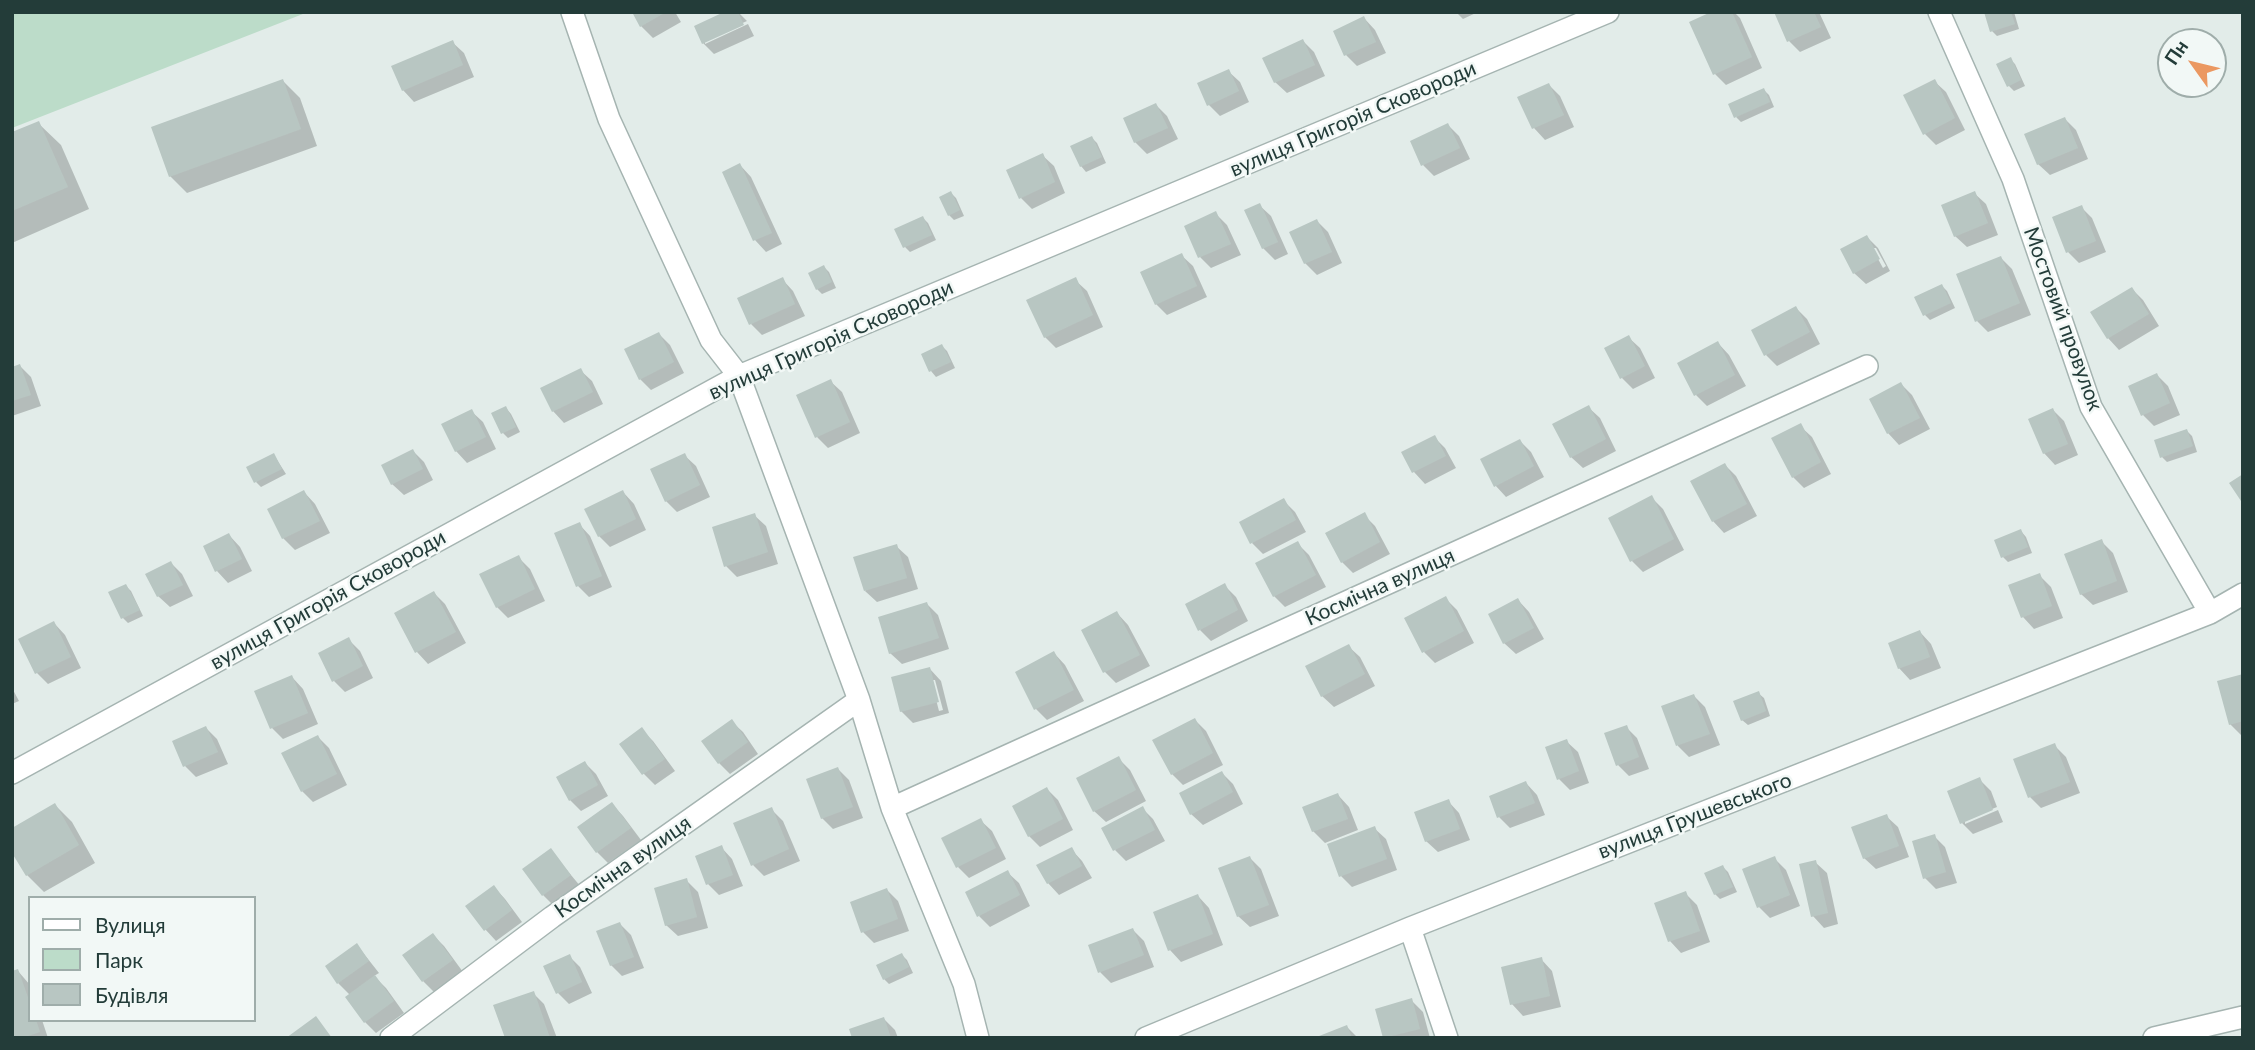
<!DOCTYPE html>
<html>
<head>
<meta charset="utf-8">
<style>
	body { margin:0 }
	#map { position:relative; width:2255px; height:1050px; overflow:hidden; background:#e2ece9; font-family:Lato,sans-serif }
	canvas { display:block }
	.frame { position:absolute; inset:0; border:14px solid #233c39; pointer-events:none }
	.legend { position:absolute; left:28px; top:896px; width:228px; height:126px; box-sizing:border-box; background:#f2f8f6; border:2px solid #9fadaa; margin:0; padding:9px 12px; list-style:none; font-size:21px; color:#233c39 }
	.legend li { display:flex; align-items:center; gap:14px; height:35px }
	.legend b { width:35px; border:2px solid #9fadaa }
	.north { position:absolute; left:2157px; top:28px; width:70px; height:70px; box-sizing:border-box; background:#f2f8f6; border:2px solid #9fadaa; border-radius:50%; rotate:304deg; font-size:19px; font-weight:700; line-height:28px; text-align:center; color:#233c39 }
	.north::after { content:''; display:block; margin:auto; width:24px; height:32px; background:#eb9861; clip-path:polygon(50% 0,100% 100%,50% 72%,0 100%) }
</style>
</head>
<body>
<div id="map">
<canvas width="2255" height="1050"></canvas>
<div class="frame"></div>
<ul class="legend">
<li><b style="height:9px;background:#fff"></b>Вулиця</li>
<li><b style="height:19px;background:#bcdcc9"></b>Парк</li>
<li><b style="height:19px;background:#b8c6c2"></b>Будівля</li>
</ul>
<div class="north">Пн</div>
</div>
<script>
const ctx = document.querySelector('canvas').getContext('2d');
ctx.lineJoin = 'round';
function fill(path, color) { ctx.fillStyle = color; ctx.fill(path, 'evenodd'); }
function stroke(path, color, width, dash) { ctx.strokeStyle = color; ctx.lineWidth = width; ctx.lineCap = dash ? 'butt' : 'round'; ctx.setLineDash(dash || []); ctx.stroke(path); }
function drawText(font, color, halo, rows, align = 'center') {
  ctx.font = font + ' Lato,sans-serif'; ctx.lineWidth = 5; ctx.setLineDash([]); ctx.textBaseline = 'middle'; ctx.strokeStyle = halo; ctx.fillStyle = color; for (const [text, x, y, turn = 0] of rows) {
    ctx.save(); ctx.translate(x, y); ctx.rotate((+turn || 0) * Math.PI / 180); ctx.textAlign = isNaN(turn) ? turn : align; if (halo) ctx.strokeText(text, 0, 0); ctx.fillText(text, 0, 0); ctx.restore();
  }
}
fill(new Path2D(`
	M12,12H308L12,128Z`), '#bcdcc9');
fill(new Path2D(`
	M634,12H675L681,22L653,38L641,26Z
	M729,12H738L747,21L705,40V44L748,24L754,36L714,54L703,43L696,27Z
	M1456,12H1478L1463,19Z
	M1715,12H1734L1740,18L1762,68L1726,85L1715,74Z
	M1776,12H1819L1831,38L1800,52L1789,41Z
	M1986,12H2014L2019,29L1997,36L1992,31Z
	M1364,18L1375,30L1386,53L1357,66L1346,55Z
	M1303,41L1314,52L1325,76L1287,93L1275,82Z
	M452,42L464,53L474,77L414,102L403,90Z
	M2010,59L2015,64L2025,86L2014,91L2009,86Z
	M1228,71L1240,82L1249,102L1220,116L1208,104Z
	M283,81L300,98L317,146L187,193L170,176Z
	M1934,81L1946,92L1965,130L1936,145L1925,134Z
	M1549,85L1560,96L1574,127L1545,140L1534,128L1520,98Z
	M1764,90L1769,95L1774,107L1741,122L1736,117Z
	M1156,105L1167,116L1178,139L1147,154L1135,142L1125,119Z
	M2065,119L2076,130L2088,159L2050,175L2038,164Z
	M38,123L61,145L89,209L12,243V134Z
	M1448,125L1459,136L1470,159L1434,176L1423,165Z
	M1092,138L1097,143L1106,163L1086,172L1081,166L1072,147Z
	M1042,155L1054,166L1065,193L1032,209L1021,198Z
	M740,165L751,177L782,244L766,252L755,240L724,173Z
	M951,193L956,198L964,216L954,220L949,215Z
	M1974,193L1986,204L1998,235L1967,247L1955,236Z
	M1259,205L1271,216L1288,254L1275,260L1263,248Z
	M2081,207L2092,218L2106,252L2079,263L2068,252Z
	M1215,213L1227,225L1241,255L1211,268L1200,257Z
	M923,218L928,223L936,240L910,252L905,247L897,230Z
	M1317,221L1328,232L1342,263L1317,275L1305,263L1292,233Z
	M1867,237L1878,248L1890,271L1866,284L1854,273ZM1872,248H1876L1886,266L1883,268Z
	M1181,255L1193,266L1207,297L1167,315L1156,304Z
	M2001,258L2012,269L2031,315L1988,332L1977,321Z
	M824,267L829,272L836,288L822,294L817,289Z
	M782,279L793,291L805,316L762,335L751,324Z
	M1075,280L1087,291L1103,327L1056,348L1045,337Z
	M1942,286L1947,291L1955,308L1930,320L1925,315Z
	M2132,289L2143,300L2159,326L2119,350L2108,338L2093,312Z
	M1796,308L1807,319L1820,344L1777,366L1766,355Z
	M659,334L670,345L684,373L651,390L640,379Z
	M1628,337L1640,348L1655,378L1633,389L1622,378Z
	M1718,343L1729,355L1746,386L1707,406L1696,395Z
	M942,346L947,351L955,368L936,377L931,371L923,355Z
	M20,366L31,377L41,406L12,416V368Z
	M580,370L592,381L603,404L564,423L553,411Z
	M2157,375L2168,386L2180,415L2154,426L2143,415Z
	M830,381L842,392L860,433L828,448L817,437Z
	M1901,384L1912,395L1930,429L1899,445L1888,433L1871,400Z
	M1588,407L1600,418L1616,451L1583,468L1571,457Z
	M506,408L511,414L520,432L508,438L503,433Z
	M2053,410L2064,421L2078,455L2055,465L2044,453Z
	M471,411L483,422L496,449L467,463L456,451Z
	M1800,426L1812,437L1831,474L1804,488L1793,477Z
	M2187,431L2192,436L2197,452L2167,462L2162,457Z
	M1434,437L1445,448L1456,468L1425,484L1414,472L1404,453Z
	M1520,441L1531,452L1544,477L1506,497L1495,485Z
	M413,451L424,462L433,480L404,495L392,484Z
	M274,455L286,474L261,487L256,482Z
	M684,455L696,466L710,497L677,512L666,501Z
	M1725,465L1736,476L1757,516L1724,533L1713,521Z
	M304,492L315,504L330,533L295,550L283,538Z
	M623,492L634,504L646,530L610,547L599,536Z
	M1652,498L1663,509L1684,550L1643,572L1632,561Z
	M1284,501L1295,512L1306,532L1263,554L1252,543Z
	M754,515L766,526L778,564L737,577L726,566Z
	M1364,515L1375,526L1390,554L1353,573L1342,562Z
	M579,524L590,536L612,587L589,597L578,586Z
	M2021,531L2026,537L2032,553L2008,562L2003,557Z
	M229,535L240,547L252,571L228,583L217,571L205,547Z
	M2101,541L2113,553L2128,592L2093,605L2081,594Z
	M1298,544L1309,555L1326,587L1285,607L1274,596Z
	M896,546L908,557L918,589L877,602L865,591Z
	M518,557L530,569L545,601L508,618L497,607Z
	M171,563L182,574L193,596L170,607L158,596Z
	M2039,575L2051,587L2063,618L2034,629L2023,617Z
	M1224,585L1236,597L1248,621L1211,641L1200,630Z
	M126,586L131,591L143,616L128,623L123,618Z
	M434,593L445,604L466,643L428,664L417,652L396,613Z
	M1446,599L1457,610L1474,643L1435,663L1424,652Z
	M1518,600L1529,612L1544,639L1516,654L1504,643Z
	M927,604L938,615L949,649L902,664L890,653Z
	M1117,613L1128,625L1150,666L1116,683L1105,672L1084,631Z
	M54,623L65,635L81,668L48,684L37,673L20,640Z
	M1920,632L1931,644L1941,668L1910,680L1899,668Z
	M349,640L360,651L373,678L345,692L334,681Z
	M1348,646L1360,657L1375,686L1334,707L1322,696Z
	M1054,653L1065,665L1084,701L1047,720L1036,709L1017,672Z
	M930,669L941,681L949,713L913,723L901,711ZM931,680H935L943,710L939,711Z
	M2243,676V735H2241L2230,724Z
	M292,677L303,689L318,724L283,739L272,728Z
	M12,688L19,701L12,704Z
	M1758,693L1764,698L1770,716L1748,725L1742,720Z
	M1694,696L1705,707L1720,745L1689,757L1678,746L1663,707Z
	M1195,720L1206,731L1223,765L1183,785L1172,774Z
	M731,721L743,732L758,754L730,774L719,763Z
	M1626,727L1637,738L1649,769L1629,776L1618,765Z
	M206,728L217,739L228,764L196,777L185,766Z
	M642,730L653,741L675,771L655,785L644,774L622,744Z
	M318,737L329,748L347,785L313,802L302,791Z
	M1566,741L1578,752L1589,783L1570,790L1559,779Z
	M2055,746L2066,757L2080,793L2041,808L2030,797Z
	M1118,758L1130,770L1146,801L1106,822L1094,811Z
	M585,763L596,774L608,796L581,811L570,800Z
	M838,769L849,780L863,818L833,829L822,818Z
	M1222,773L1233,784L1243,804L1203,825L1191,814Z
	M1979,779L1991,791L1997,807L1965,820V824L1998,810L2003,822L1973,834L1962,823Z
	M1526,783L1537,795L1545,815L1510,828L1499,817Z
	M1047,789L1058,800L1073,830L1040,847L1029,836Z
	M1338,795L1349,807L1358,830L1325,843L1313,831Z
	M1448,801L1459,813L1470,840L1438,852L1426,841Z
	M612,804L623,816L641,840L608,863L597,852Z
	M55,805L72,822L95,863L44,892L27,875Z
	M1142,808L1153,819L1165,841L1126,861L1115,850Z
	M771,809L783,821L800,861L764,876L753,865Z
	M1886,816L1898,827L1909,857L1876,869L1864,858Z
	M980,820L992,831L1006,859L969,878L958,867Z
	M1374,828L1386,839L1397,870L1352,887L1341,876Z
	M1934,836L1945,847L1957,883L1936,889L1925,878Z
	M721,847L732,859L743,886L719,895L708,884Z
	M1071,849L1082,861L1092,878L1059,895L1048,883Z
	M551,851L581,887L554,906L543,895Z
	M1250,858L1261,869L1279,916L1250,927L1238,916Z
	M1774,858L1786,870L1800,906L1770,918L1759,907Z
	M1815,862L1827,873L1838,924L1824,928L1813,916Z
	M1723,867L1728,872L1737,892L1720,899L1715,894Z
	M1007,872L1019,883L1030,906L990,927L979,916Z
	M686,880L698,892L708,928L678,936L666,925Z
	M494,887L505,899L522,922L496,941L485,929Z
	M887,890L898,901L909,931L874,943L863,932Z
	M1685,893L1697,905L1710,942L1681,953L1670,941Z
	M1198,896L1209,908L1223,945L1181,962L1170,950L1155,913Z
	M620,924L631,935L644,968L622,976L611,965Z
	M1133,930L1144,941L1154,967L1111,983L1100,972Z
	M433,935L444,946L463,972L434,992L423,981Z
	M357,945L379,973L374,976L386,988L404,1013L376,1033L365,1022L350,995L338,983Z
	M902,955L907,960L913,973L889,984L884,979Z
	M569,956L580,967L592,993L569,1004L558,993Z
	M1541,959L1552,971L1561,1007L1523,1016L1512,1004Z
	M18,971L30,985V1020H42L48,1038H16Z
	M533,993L544,1004L557,1038H507Z
	M1411,1000L1423,1012L1430,1038H1384L1377,1010Z
	M884,1019L895,1030L898,1038H854Z
	M1347,1027L1358,1038H1318Z`), '#0003');
fill(new Path2D(`
	M632,12H666L640,27Z
	M724,12H738L744,25L702,44L694,26Z
	M1711,12H1732L1752,57L1713,75L1689,22Z
	M1774,12H1814L1821,27L1787,42Z
	M1984,12H2011L2015,24L1990,32Z
	M1364,16L1376,42L1344,56L1333,31Z
	M1303,39L1315,65L1274,83L1262,58Z
	M453,40L463,65L402,91L391,66Z
	M2011,57L2021,80L2007,87L1996,64Z
	M1229,69L1239,91L1207,106L1197,83Z
	M283,79L301,129L169,177L151,127Z
	M1935,79L1955,118L1923,135L1903,95Z
	M1549,83L1564,115L1532,129L1517,97Z
	M1764,88L1770,102L1734,118L1728,104Z
	M1156,103L1168,128L1134,143L1123,118Z
	M2065,117L2078,148L2037,165L2024,134Z
	M39,121L68,187L12,211V132Z
	M1448,123L1460,148L1421,166L1410,141Z
	M1092,136L1102,157L1080,167L1070,146Z
	M1043,153L1055,182L1019,199L1006,170Z
	M740,163L772,233L753,241L722,172Z
	M951,191L960,210L948,216L939,197Z
	M1975,191L1988,223L1954,237L1941,205Z
	M1260,203L1278,242L1262,249L1244,210Z
	M2082,205L2096,241L2066,253L2052,217Z
	M1216,211L1231,244L1198,258L1184,226Z
	M923,216L932,235L903,248L894,229Z
	M1317,219L1332,252L1304,264L1289,232Z
	M1867,235L1880,259L1853,274L1840,249Z
	M1182,253L1197,286L1155,305L1140,272Z
	M2001,256L2020,303L1975,322L1956,274Z
	M824,265L832,282L816,290L808,273Z
	M783,277L795,304L749,325L737,298Z
	M1076,277L1093,315L1044,338L1026,300Z
	M1942,284L1951,303L1923,316L1914,297Z
	M2132,287L2149,314L2107,339L2090,312Z
	M1796,306L1810,332L1764,356L1751,330Z
	M659,332L674,362L639,380L624,349Z
	M1629,335L1645,366L1620,379L1604,348Z
	M1718,341L1735,375L1694,396L1677,363Z
	M942,344L951,362L929,372L921,354Z
	M20,364L31,395L12,401V367Z
	M581,368L593,392L552,412L540,388Z
	M2157,373L2170,403L2141,416L2128,386Z
	M831,379L850,422L815,438L796,395Z
	M1901,382L1920,418L1887,434L1869,399Z
	M1589,405L1606,439L1570,458L1552,424Z
	M506,406L516,427L501,434L491,413Z
	M2053,408L2068,444L2043,454L2028,419Z
	M472,409L486,437L455,452L441,424Z
	M1801,423L1821,462L1792,478L1771,438Z
	M2187,429L2193,446L2160,458L2154,440Z
	M1435,435L1446,456L1412,473L1401,452Z
	M1520,439L1534,466L1494,487L1480,459Z
	M413,449L423,469L391,485L381,465Z
	M274,453L282,469L254,483L246,467Z
	M685,453L700,485L665,502L650,469Z
	M1725,463L1747,504L1712,522L1690,481Z
	M2243,474V504L2229,483Z
	M304,490L320,521L282,539L267,509Z
	M623,490L636,519L598,537L584,509Z
	M1652,495L1674,539L1630,562L1608,518Z
	M1284,498L1296,520L1250,544L1239,522Z
	M1365,512L1380,542L1341,563L1325,533Z
	M755,513L768,552L724,567L712,527Z
	M580,522L602,576L576,587L554,533Z
	M2021,529L2028,547L2001,558L1994,540Z
	M229,533L242,559L215,572L203,546Z
	M2102,539L2117,581L2080,595L2064,554Z
	M1298,541L1316,575L1273,597L1255,563Z
	M897,544L907,578L864,591L853,557Z
	M519,555L535,589L496,608L479,574Z
	M171,561L183,585L157,597L145,574Z
	M2040,573L2052,606L2021,618L2008,585Z
	M1225,583L1238,610L1198,631L1185,604Z
	M126,584L140,610L121,619L108,592Z
	M434,591L456,632L415,653L394,613Z
	M1446,596L1464,631L1422,653L1404,618Z
	M1518,598L1534,628L1503,644L1488,614Z
	M927,602L939,638L889,654L878,617Z
	M1117,611L1140,655L1103,673L1081,630Z
	M54,621L71,657L35,674L18,639Z
	M1920,630L1930,657L1898,669L1888,643Z
	M349,637L363,666L332,682L318,653Z
	M1349,644L1365,674L1321,697L1305,666Z
	M1054,651L1074,690L1034,710L1015,672Z
	M930,667L939,702L900,712L891,677Z
	M2243,674V721L2229,725L2217,681Z
	M292,675L308,713L270,729L254,691Z
	M1759,691L1766,711L1741,721L1733,701Z
	M1694,694L1710,734L1676,746L1661,706Z
	M1195,718L1213,753L1171,775L1152,740Z
	M732,719L748,742L718,764L701,741Z
	M1627,725L1639,757L1616,766L1604,733Z
	M206,726L218,752L183,767L172,741Z
	M642,727L665,759L642,775L619,744Z
	M318,735L337,774L301,792L281,753Z
	M1567,739L1579,771L1557,780L1545,747Z
	M2055,743L2070,782L2028,798L2013,759Z
	M1119,756L1136,790L1093,812L1076,778Z
	M585,761L598,785L569,801L556,777Z
	M838,767L853,807L821,819L806,779Z
	M1222,771L1233,792L1190,815L1179,793Z
	M1980,777L1993,810L1960,824L1947,791Z
	M1526,781L1535,803L1497,818L1489,796Z
	M1047,787L1063,819L1028,837L1012,806Z
	M1338,793L1348,819L1312,832L1302,807Z
	M1449,799L1460,829L1425,842L1414,812Z
	M612,802L631,828L596,853L577,827Z
	M55,803L79,845L26,876L12,853V828Z
	M1143,806L1155,830L1113,851L1101,828Z
	M772,807L789,849L751,866L733,823Z
	M1887,814L1899,846L1863,859L1851,827Z
	M981,818L996,848L956,868L941,838Z
	M1375,826L1387,859L1339,877L1327,844Z
	M1935,834L1946,872L1923,879L1912,841Z
	M722,845L733,875L706,885L695,856Z
	M1072,847L1082,866L1047,884L1036,865Z
	M551,848L571,875L542,896L522,869Z
	M1250,856L1269,905L1237,917L1218,868Z
	M1775,856L1790,895L1757,908L1742,869Z
	M1816,860L1828,913L1811,917L1799,864Z
	M1723,865L1733,887L1714,895L1704,873Z
	M1008,870L1020,895L977,917L965,892Z
	M687,878L697,917L665,926L654,888Z
	M494,885L512,910L484,931L465,906Z
	M887,888L898,919L861,933L850,902Z
	M1686,891L1700,931L1668,942L1654,903Z
	M1198,894L1213,934L1168,951L1153,912Z
	M620,922L634,957L610,966L596,931Z
	M1133,928L1144,955L1098,973L1088,945Z
	M433,933L453,960L422,982L402,955Z
	M357,943L369,961L337,984L325,966Z
	M902,953L909,967L883,980L876,965Z
	M570,954L582,982L556,994L543,966Z
	M1542,957L1550,996L1510,1005L1501,967Z
	M18,969L30,1003V1020H36L40,1032L22,1038H14L12,1032V971Z
	M375,975L394,1001L364,1023L345,997Z
	M534,991L550,1038H505L493,1005Z
	M1412,998L1420,1029L1383,1038L1375,1009Z
	M316,1016L332,1038H286Z
	M884,1017L891,1038H852L849,1029Z
	M1347,1025L1352,1038H1314Z`), '#b8c6c2');
const minor = new Path2D(`
	M572,12L609,119L711,340L739,376L859,700L892,808L964,984L978,1038
	M1939,12L2013,179L2091,407L2210,613
	M12,773L739,376L1608,12
	M892,808L1867,366
	M1410,928L1447,1038
	M391,1038L552,917L859,700
	M1146,1038L1410,928L2210,613L2243,594
	M2154,1038L2243,1017`);
stroke(minor, '#a5b4b1', 24);
stroke(minor, '#fff', 21);
drawText('21px', '#233c39', '#f2f8f6', [
	["вулиця Григорія Сковороди",1353,119,-23],
	["Мостовий провулок",2063,319,70],
	["вулиця Григорія Сковороди",831,340,-24],
	["Космічна вулиця",1380,587,-24],
	["вулиця Григорія Сковороди",328,600,-29],
	["вулиця Грушевського",1695,816,-21],
	["Космічна вулиця",623,867,-35]
]);
</script>
</body>
</html>
